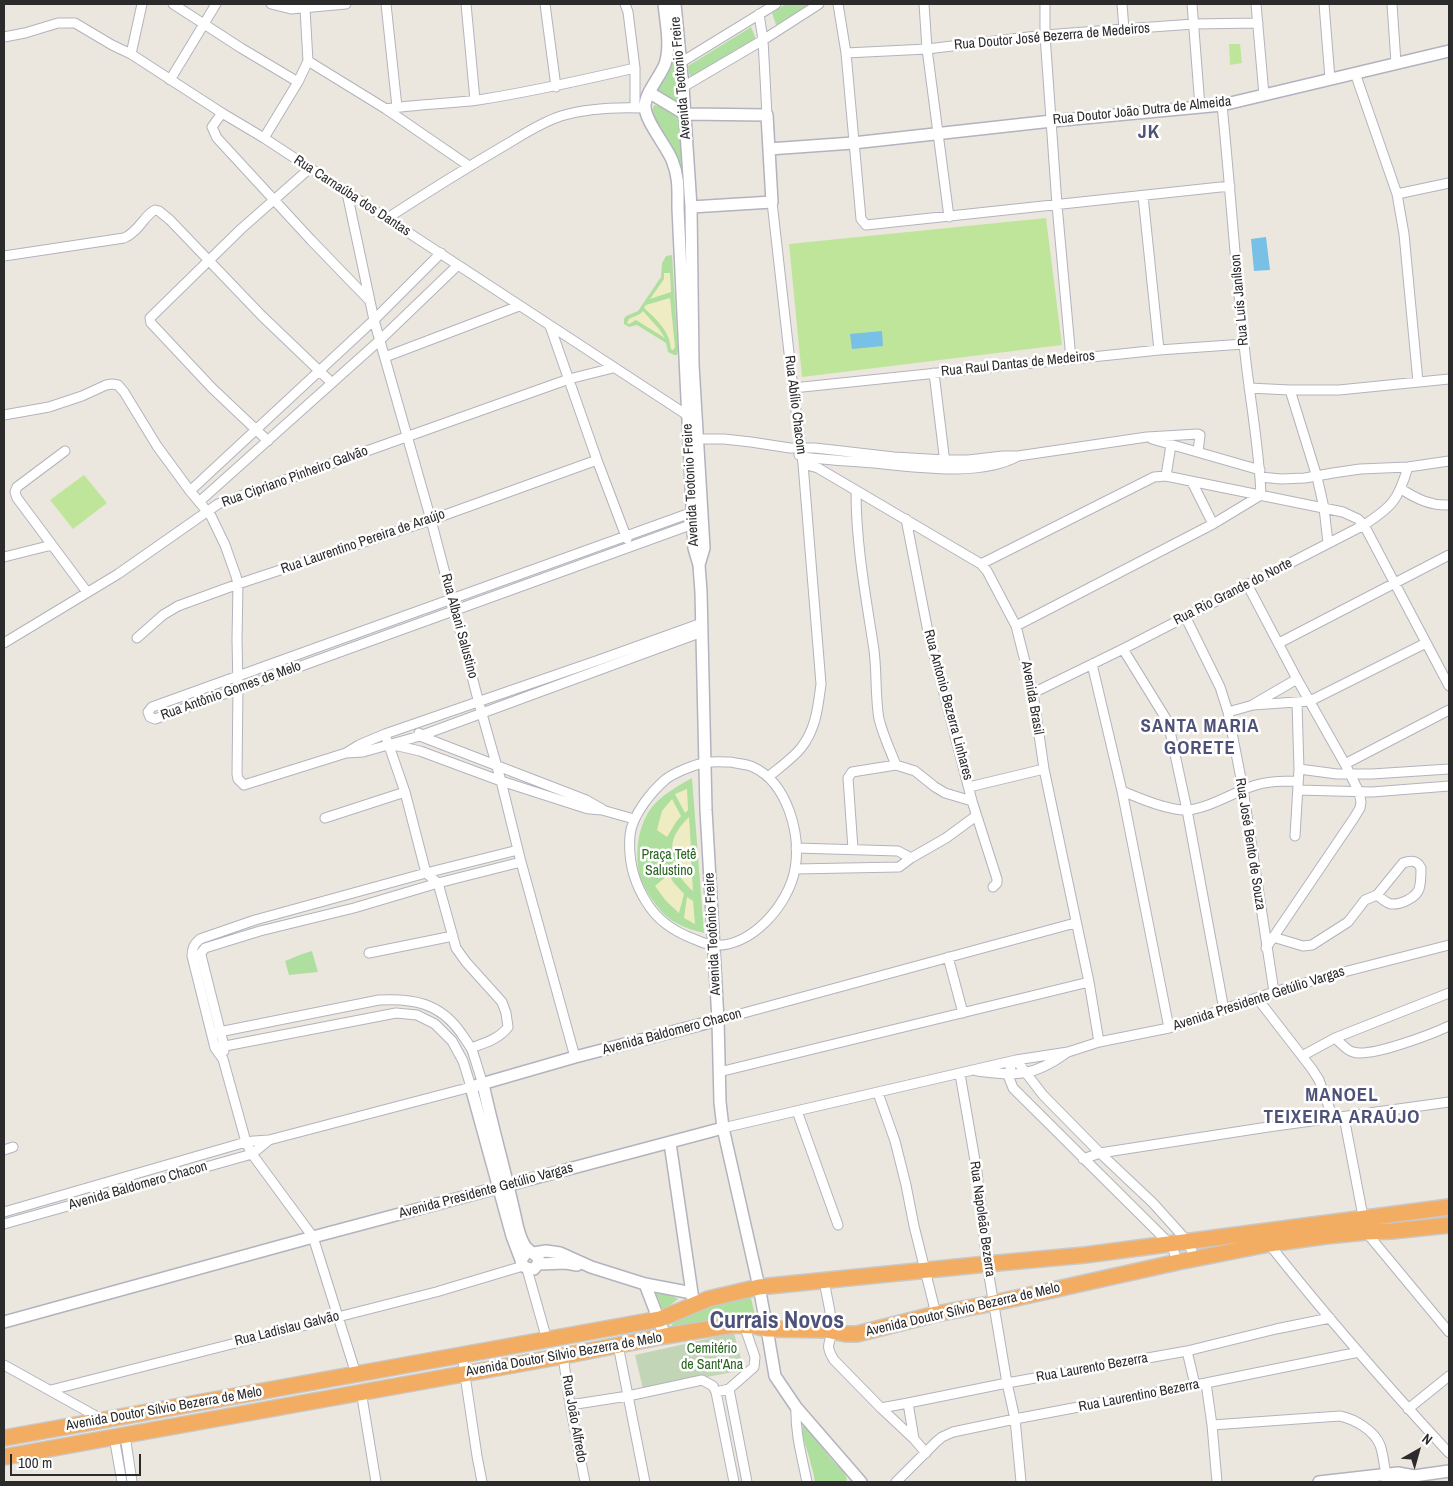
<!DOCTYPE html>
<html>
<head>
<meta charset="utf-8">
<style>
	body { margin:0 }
	#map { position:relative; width:1453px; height:1486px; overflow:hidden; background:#ece7de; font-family:"Archivo Narrow",sans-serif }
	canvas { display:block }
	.frame { position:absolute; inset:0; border:5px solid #2b2b2b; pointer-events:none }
	.north { position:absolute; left:1393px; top:1426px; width:50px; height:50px; -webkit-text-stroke:4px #fff; paint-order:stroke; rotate:38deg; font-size:14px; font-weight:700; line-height:20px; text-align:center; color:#2b2b2b }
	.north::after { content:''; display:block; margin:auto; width:18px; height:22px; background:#2b2b2b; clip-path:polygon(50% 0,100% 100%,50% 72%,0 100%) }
	.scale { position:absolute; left:10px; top:1454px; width:131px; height:22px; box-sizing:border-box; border:2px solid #2b2b2b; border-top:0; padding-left:6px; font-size:15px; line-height:18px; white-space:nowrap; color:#2b2b2b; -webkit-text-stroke:4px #fff; paint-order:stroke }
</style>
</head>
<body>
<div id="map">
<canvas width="1453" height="1486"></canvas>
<div class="frame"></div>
<div class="north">N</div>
<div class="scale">100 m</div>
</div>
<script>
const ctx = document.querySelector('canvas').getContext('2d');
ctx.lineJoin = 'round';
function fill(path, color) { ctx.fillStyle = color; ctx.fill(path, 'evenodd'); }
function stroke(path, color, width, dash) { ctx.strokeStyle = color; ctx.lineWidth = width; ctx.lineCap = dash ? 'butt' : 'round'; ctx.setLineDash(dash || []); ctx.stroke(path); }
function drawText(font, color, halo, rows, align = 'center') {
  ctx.font = font + ' "Archivo Narrow",sans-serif'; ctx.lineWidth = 5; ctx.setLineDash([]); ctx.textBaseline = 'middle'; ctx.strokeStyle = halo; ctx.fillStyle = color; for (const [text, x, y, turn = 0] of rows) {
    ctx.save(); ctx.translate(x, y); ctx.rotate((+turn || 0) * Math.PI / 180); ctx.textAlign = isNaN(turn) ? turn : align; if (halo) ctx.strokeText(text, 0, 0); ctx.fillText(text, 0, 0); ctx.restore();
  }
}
fill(new Path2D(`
	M786,4H811L776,25L772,13Z
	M751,27L756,39L690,77L688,66Z
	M673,53L680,107L656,93L666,76Z
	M654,105C663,106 673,109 678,118C683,126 681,162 681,173L652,111Z
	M672,255L678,351L677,355H674L668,352L666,343L637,325L629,327L624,324V319L626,316L638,311L661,277L662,263L666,256Z
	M692,778L704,933C691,930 676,925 666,916C656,907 642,886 639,873C635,851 638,825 652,807C663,794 678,786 692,778Z
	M312,951L318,972L289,975L285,961L302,954Z
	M655,1291L668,1294L678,1299L662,1312L659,1300Z
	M744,1296L751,1298L757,1323L676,1329L671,1327L673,1323L717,1303Z
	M803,1424L832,1460L844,1472L847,1479L846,1482H815C814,1476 813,1470 811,1465C809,1452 800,1436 803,1424Z`), '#afdf9f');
fill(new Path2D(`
	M664,273H670L671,292L650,299L664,279Z
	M670,298L675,347L673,350L671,349C670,331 656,319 644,308L646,305Z
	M643,311L659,329L665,338L636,320L629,324L627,323L629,319L640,314Z
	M687,789L688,810L685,813L675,794Z
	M672,799L681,816L676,822L667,837L657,830L662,811Z
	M689,817L691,848L672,850C672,836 679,827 689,817Z
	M691,860L693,891C683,882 677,874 673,861Z
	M669,874L673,882L684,894L679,913L666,901L655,886Z
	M687,897L693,901L695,924L684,918Z`), '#efecc4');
fill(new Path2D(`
	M734,1333L744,1370L643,1389L635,1355Z`), '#c3d5b7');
fill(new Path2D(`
	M1229,44H1240L1242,63L1230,65Z
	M1046,218L1062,345L802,377L789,244Z
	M84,475L107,503L73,529L50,500Z`), '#bfe59b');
fill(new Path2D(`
	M1266,237L1270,270L1254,271L1251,239Z
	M882,331L883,346L852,349L850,334Z`), '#79c0e7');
const street = new Path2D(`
	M173,4L241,48L298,82
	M271,4L291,9L346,4
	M386,4L397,107
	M466,4L475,100
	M545,4L556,87
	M625,4L628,12L635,68V107
	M838,4L846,53L861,219L866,225L1230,186
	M924,4L927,49L949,217
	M1045,4V35L1057,205L1071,359
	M1122,4L1124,29
	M1192,4L1200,107
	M1256,4L1264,95
	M1324,4L1330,79
	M1392,4L1396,63
	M759,14L763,40L767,115
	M4,37L25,33L58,23H75L112,45L131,54L222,113L264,138L687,415
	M846,53L927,49L1045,35L1124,29L1194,24L1258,23
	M131,54L142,4
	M308,61L386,109L469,166
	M680,63L776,4
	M1355,73L1397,194L1404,234L1418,382
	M170,80L216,4
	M683,87L763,40L819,4
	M386,109C417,104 447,104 478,100C531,92 583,80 635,68
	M222,113L212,127L217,138L311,240L370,301
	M264,138L298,82L308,61L305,9L306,4
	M347,193L374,320L431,520L480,707L501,781L521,862L575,1057
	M1397,194L1449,183
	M1143,196L1159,350
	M386,219C426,193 466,168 507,144C524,134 542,122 561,116C587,108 618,107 645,108
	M4,256L124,238C139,232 145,214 155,210L159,211L170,220L262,316L332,383
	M550,326L597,460L627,539
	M385,357L519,306
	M934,373L945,463
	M793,388L1159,350L1244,344
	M1249,388L1290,390H1339L1449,379
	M1290,390L1317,477L1324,508L1328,543
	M4,415L49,407L82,396L106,385L112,384L118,385L124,392L157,446L190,491L211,516L225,545L236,576L238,584L237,639L238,689L237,774L238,779L244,785L346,753L363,752L420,736L702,632
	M697,439H724L751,442L790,448H815L894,457L945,460H968L1003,456H1018L1147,437L1198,434L1200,435L1198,452
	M1152,439L1260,470
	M268,441L212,388L151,323L150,318L241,229L309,169
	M65,451L17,487L15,492L17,498L87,592
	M799,455L802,457C826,460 850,461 874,463C915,467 981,477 1018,456
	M803,464L818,468L981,564L987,571L1016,626L1033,693L1044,769L1089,982L1099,1042
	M1166,476L1171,445
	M1260,477L1281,479L1305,478L1333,473L1360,469L1408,467L1449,461
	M1192,482L1213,524
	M1401,489C1417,499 1431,506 1449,505
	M190,491L374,320L441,253
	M856,491C856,545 866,598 874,650C877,673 875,696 879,719C883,735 890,750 896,765
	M199,502L380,340L458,265
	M693,512L152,707L148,712L150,717L155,719L693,524
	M906,519L928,632L972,801L997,879V883L993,887
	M4,557L52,545
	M981,564L1154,477L1166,476L1343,512L1358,519L1364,525L1449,686
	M1247,584L1297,679L1345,764L1359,792L1361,802L1360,808L1354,818L1266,948
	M1185,616L1220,687L1228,712L1243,789L1274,992
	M1016,626L1213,524L1261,495C1259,444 1249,395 1244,344C1235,264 1230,184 1222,105
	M137,638L163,615L178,606L238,584L431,520L597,460
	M4,643L118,574L218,504L569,379L613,368
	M1279,643L1449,555
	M1123,649L1168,722L1187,810L1224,1010
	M1092,664L1122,791L1169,1028
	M1033,693L1123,649L1364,525C1393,506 1398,500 1408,467
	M1254,704L1297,679
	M1228,712L1253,705L1310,701L1426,643
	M419,733L420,736L586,800L602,809
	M387,740L405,792L426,873L438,883L456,948L466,962L502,1002L506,1013L508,1027C499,1039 485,1043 471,1048
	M394,745L420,751L501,781L585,808L590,809L602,810L634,819
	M346,753L359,745L385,734L599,660L702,623
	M731,762C738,764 747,764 753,767C788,783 801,835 795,869C789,904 751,949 712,945C706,944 700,942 694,939C675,932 658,921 647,903C634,883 628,859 630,835C632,815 652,791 666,779C674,773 695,764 705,763C713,761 723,762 731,762Z
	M1345,764L1449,710
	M1299,769L1337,774H1372L1449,769
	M768,777C779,768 792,759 801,748C816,729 818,707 821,684L803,464L793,388L772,202
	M969,787L1044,769
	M1298,790L1372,792L1449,786
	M1122,791C1139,798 1169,811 1188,810C1209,808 1232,793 1253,786C1267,781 1283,781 1298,781
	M325,818L405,792
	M1295,836L1299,769L1297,703
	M796,848L898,851L911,858
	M853,849L848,778L852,772L896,765L915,771L935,787L945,793L972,801
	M795,869L899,867L911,858L946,838L976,816
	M1273,937L1303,946L1312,945L1348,922L1365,900L1377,895L1403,863C1411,860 1417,860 1421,868C1421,875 1421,883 1419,889C1416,898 1400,905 1391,904C1386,903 1381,898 1377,895
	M369,953L453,936
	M948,957L963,1013
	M1257,998L1312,1069L1319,1080L1333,1118
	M718,1020L1075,923
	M214,1033L379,1000C413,998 440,1003 461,1033C465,1039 469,1044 472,1050C476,1061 479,1073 483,1084
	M1335,1038C1341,1043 1346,1050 1353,1052C1370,1058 1432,1034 1449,1026
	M224,1051V1046L201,955V953L205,948L260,931L354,908L438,883L521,862
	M1302,1056L1335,1038L1449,993
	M1016,1060L1043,1095L1100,1153L1153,1203L1188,1242L1195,1259
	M1013,1061L1008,1075L1013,1088L1171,1245L1178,1262
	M977,1071C1016,1076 1033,1077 1066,1053
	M719,1072L1089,982
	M960,1074L977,1172L987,1264L1007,1383L1015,1419L1021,1482
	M878,1093L895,1141L906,1185L914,1226L936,1314
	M797,1111L838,1225
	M1344,1117L1366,1232L1449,1332
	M723,1128L1016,1060L1068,1052L1099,1042L1169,1028L1274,992L1336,974L1449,945
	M4,1150L13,1147
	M1083,1159L1100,1153L1268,1127L1449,1102
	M4,1212L246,1142L254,1141L269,1140L471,1087L463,1061L452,1041L435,1024L417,1015L396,1013L215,1048
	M4,1224L252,1154L269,1140
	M1269,1241V1244C1326,1316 1387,1386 1449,1453
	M527,1269L547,1340
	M824,1280C826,1294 832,1316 832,1329C832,1344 823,1342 834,1360L881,1408L914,1439
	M618,1345L645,1482
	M1187,1351L1195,1385
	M462,1355L477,1456L482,1482
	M563,1356L570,1405L585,1482
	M4,1365L103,1420
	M356,1374L313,1237L252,1154L246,1142L223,1059L215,1048L192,956C192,948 194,944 200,939L255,920L426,873L518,850
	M1206,1383L1212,1425L1217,1482
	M729,1389L747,1482
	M51,1390L436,1292L523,1266
	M361,1391L376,1482
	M570,1405L628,1396L702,1380L713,1386L716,1392
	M796,1407C795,1433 802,1457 807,1482
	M881,1408L908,1403
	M1408,1409L1449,1376
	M1212,1425L1340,1416C1354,1419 1374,1430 1380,1445C1384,1456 1384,1468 1387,1479
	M125,1435L132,1482
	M114,1437L122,1482
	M926,1453L914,1439L908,1403L1007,1383L1187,1351L1276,1329L1330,1318
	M734,1482L716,1392L729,1389L754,1367L755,1357L744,1325
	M896,1482L936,1442L942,1437L953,1432L1015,1419L1206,1383L1359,1352`);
const secondary = new Path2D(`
	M664,4C666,23 671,46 665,64C660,77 646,92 645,105C644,120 666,145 672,160C679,177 678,190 678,208L694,548L699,565L701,592L706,810L718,1020L720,1102L723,1128L759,1287L767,1329L775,1376L796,1407L861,1482
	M675,4L683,87L691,207L693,365L704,548L699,565
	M650,93L685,114L767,115L772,202L691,207
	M769,149L853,143L1052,121L1222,105L1449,51
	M483,1084C493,1131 507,1177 517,1225C519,1233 521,1240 525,1246C531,1255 546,1256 534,1269C526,1269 522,1267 521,1260L526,1253L530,1252
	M670,1143L693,1300
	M534,1253L546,1251L560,1253L591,1267L645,1284L692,1293
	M521,1260L512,1236L471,1087L575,1057L718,1020
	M538,1264L566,1263L577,1265
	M645,1284L665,1336
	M4,1322L313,1237L723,1128
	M1319,1482L1398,1473L1414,1476
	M1387,1482L1400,1481L1414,1476L1449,1471`);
const highway = new Path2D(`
	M4,1438L660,1319L708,1299L759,1287L987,1264L1085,1255L1449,1207
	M4,1457L563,1356L665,1336L733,1325L755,1326L767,1329L826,1330L846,1334H857L936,1314L994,1303L1178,1262L1269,1244L1326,1236L1366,1232L1392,1231L1449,1225`);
stroke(street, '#b2b3be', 11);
stroke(secondary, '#b2b3be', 14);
stroke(highway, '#c8c8c8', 18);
stroke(street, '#fff', 9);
stroke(secondary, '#fff', 11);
stroke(highway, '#f3ad62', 15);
drawText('14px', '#2b2b2b', '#fff', [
	["Rua Doutor José Bezerra de Medeiros",1052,37,-5],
	["Avenida Teotonio Freire",681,78,-95],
	["Rua Doutor João Dutra de Almeida",1142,111,-6],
	["Rua Carnaúba dos Dantas",352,196,33],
	["Rua Luís Janílson",1240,300,-95],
	["Rua Raul Dantas de Medeiros",1018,364,-6],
	["Rua Abílio Chacom",795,405,83],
	["Rua Cipriano Pinheiro Galvão",295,477,-20],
	["Avenida Teotonio Freire",691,485,-93],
	["Rua Laurentino Pereira de Araújo",363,542,-19],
	["Rua Rio Grande do Norte",1233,592,-27],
	["Rua Albani Salustino",459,626,75],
	["Rua Antônio Gomes de Melo",231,691,-20],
	["Avenida Brasil",1032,698,80],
	["Rua Antonio Bezerra Linhares",948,705,75],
	["Rua José Bento de Souza",1250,844,81],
	["Avenida Teotônio Freire",713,934,-93],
	["Avenida Presidente Getúlio Vargas",1259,999,-18],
	["Avenida Baldomero Chacon",672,1032,-15],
	["Avenida Baldomero Chacon",138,1186,-16],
	["Avenida Presidente Getúlio Vargas",486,1191,-15],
	["Rua Napoleão Bezerra",982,1219,82],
	["Avenida Doutor Sílvio Bezerra de Melo",963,1310,-13],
	["Rua Ladislau Galvão",287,1329,-14],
	["Avenida Doutor Sílvio Bezerra de Melo",564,1355,-10],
	["Rua Laurento Bezerra",1092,1368,-10],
	["Rua Laurentino Bezerra",1139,1396,-11],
	["Avenida Doutor Sílvio Bezerra de Melo",164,1409,-10],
	["Rua João Alfredo",574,1419,80]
]);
drawText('14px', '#28641f', '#fff', [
	["Praça Tetê",669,855],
	["Salustino",669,871],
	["Cemitério",712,1349],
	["de Sant'Ana",712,1365]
]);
ctx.letterSpacing = '1px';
drawText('bold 19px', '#4e5279', '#fff', [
	["JK",1149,133],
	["SANTA MARIA",1200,727],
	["GORETE",1200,749],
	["MANOEL",1342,1096],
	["TEIXEIRA ARAÚJO",1342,1118]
]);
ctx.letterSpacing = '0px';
drawText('bold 24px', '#4e5279', '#fff', [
	["Currais Novos",777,1322]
]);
</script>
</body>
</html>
